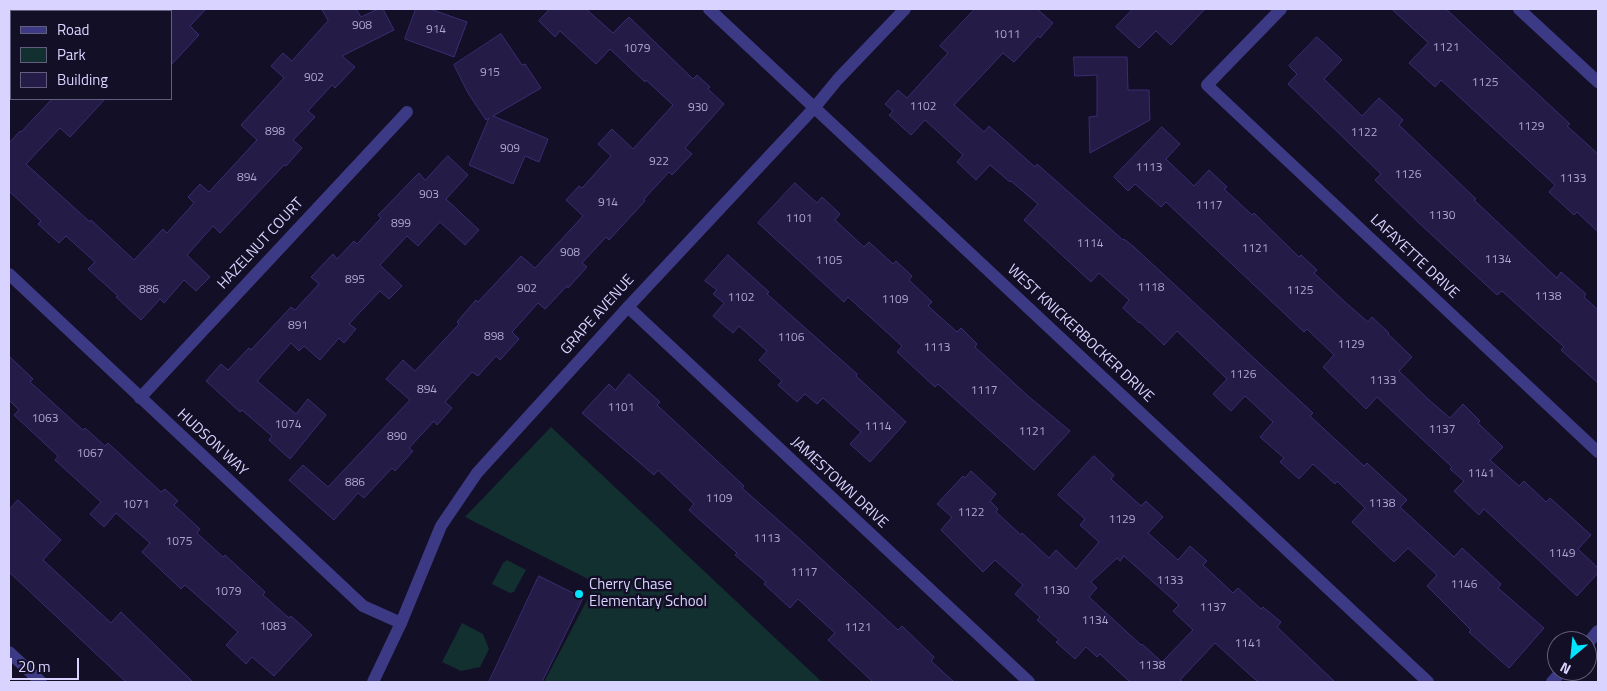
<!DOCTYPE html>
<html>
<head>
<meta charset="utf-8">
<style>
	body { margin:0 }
	#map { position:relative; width:1607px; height:691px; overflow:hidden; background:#130f26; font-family:"Titillium Web",sans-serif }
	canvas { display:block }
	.frame { position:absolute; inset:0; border:10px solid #d9d4ff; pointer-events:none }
	.legend { position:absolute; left:10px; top:10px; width:162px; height:90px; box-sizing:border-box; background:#130f26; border:1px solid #625e7d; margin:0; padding:6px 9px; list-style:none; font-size:15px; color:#d9d4ff }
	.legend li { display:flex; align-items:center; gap:10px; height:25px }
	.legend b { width:25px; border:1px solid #625e7d }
	.north { position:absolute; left:1547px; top:631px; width:50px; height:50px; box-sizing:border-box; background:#130f26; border:1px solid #625e7d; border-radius:50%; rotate:208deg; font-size:14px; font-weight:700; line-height:20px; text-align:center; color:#d9d4ff }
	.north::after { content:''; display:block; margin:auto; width:18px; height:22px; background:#00e5ff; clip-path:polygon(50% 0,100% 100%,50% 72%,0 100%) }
	.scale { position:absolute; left:10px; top:658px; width:69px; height:22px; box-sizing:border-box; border:2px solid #d9d4ff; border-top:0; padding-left:6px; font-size:15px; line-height:18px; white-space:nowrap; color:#d9d4ff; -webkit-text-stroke:4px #130f26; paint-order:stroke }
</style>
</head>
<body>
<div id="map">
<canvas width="1607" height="691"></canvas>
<div class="frame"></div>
<ul class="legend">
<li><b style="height:6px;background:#3d3a85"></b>Road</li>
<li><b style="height:14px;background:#12302f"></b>Park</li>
<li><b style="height:14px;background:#241b47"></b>Building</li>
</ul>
<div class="north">N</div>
<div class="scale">20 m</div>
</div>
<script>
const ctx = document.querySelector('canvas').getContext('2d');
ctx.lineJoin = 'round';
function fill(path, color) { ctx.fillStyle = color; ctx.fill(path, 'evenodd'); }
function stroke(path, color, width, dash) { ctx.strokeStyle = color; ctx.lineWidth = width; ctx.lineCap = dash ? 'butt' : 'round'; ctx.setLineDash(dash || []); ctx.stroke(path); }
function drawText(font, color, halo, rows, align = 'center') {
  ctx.font = font + ' "Titillium Web",sans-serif'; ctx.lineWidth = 5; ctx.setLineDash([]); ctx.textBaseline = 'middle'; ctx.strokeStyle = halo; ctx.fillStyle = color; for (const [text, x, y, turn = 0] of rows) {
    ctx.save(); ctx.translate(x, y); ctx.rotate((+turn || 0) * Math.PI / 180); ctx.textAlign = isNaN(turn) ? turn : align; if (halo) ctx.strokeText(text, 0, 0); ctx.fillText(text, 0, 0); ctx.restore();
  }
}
fill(new Path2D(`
	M551,427L822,682H544L596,583L465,517Z
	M507,560L526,570L514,592L510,593L492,584L503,563Z
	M462,623L483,634L489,649L480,667L461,671L442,662Z`), '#12302f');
const building = new Path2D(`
	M171,9H206L190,26L199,35L171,65Z
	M322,9H356L361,17L378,9H383L394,30L342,56L355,67L335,88L332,85L308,111L315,117L293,140L302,148L286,166L284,165L220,233L213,226L187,255L210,277L196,291L184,280L164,303L160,299L141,320L116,297L118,296L88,269L95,262L66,236L59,243L38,224L41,221L9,191V143L20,131L21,132L52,99H105L70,137L60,128L26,164L90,222L91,220L134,260L163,229L167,233L194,203L188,197L200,184L209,192L257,140L241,125L284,78L271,66L283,53L292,61L328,21Z
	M416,9H430L467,22L454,57L405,39Z
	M550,9H586L613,33L629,17L693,79L697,75L710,87L708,89L724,104L685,148L692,154L672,175L669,172L644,199L645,201L609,240L606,237L582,263L587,267L568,288L567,286L545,309L538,303L512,332L519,339L500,360L496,356L478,376L472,372L445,402L452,408L437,425L434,421L409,448L413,451L395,471L392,468L364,498L358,493L334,520L289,480L303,465L328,487L410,400L386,379L403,360L415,371L459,324L457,322L476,300L478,302L521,256L535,268L583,216L566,200L579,186L582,188L611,156L598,144L612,129L633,149L673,105L646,80L645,82L610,49L596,64L560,31L555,37L539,21Z
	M975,9H1037L1053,23L1040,38L1038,36L1014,62L1003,53L954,105L984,132L989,126L1035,167L1037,164L1123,240L1124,239L1134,247L1313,413L1310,416L1364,466L1367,463L1407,500L1400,507L1454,557L1462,548L1501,584L1498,588L1544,628L1509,668L1469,632L1471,630L1427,586L1437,575L1408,548L1394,562L1352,522L1365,508L1337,481L1335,484L1313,464L1299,479L1280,462L1284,458L1260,437L1273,422L1245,396L1231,411L1213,394L1227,379L1177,331L1164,345L1140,322L1139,323L1123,308L1129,300L1099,273L1091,282L1024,220L1038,204L1011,181L1010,182L990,165L976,180L957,162L963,155L925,120L911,135L889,115L893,111L885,104L898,90L907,98L948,53L940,46Z
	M1133,9H1205L1171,45L1156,31L1139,48L1116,27Z
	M1392,9H1446L1570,124L1567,126L1598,154V232L1577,212L1574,215L1549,192L1555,185L1441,80L1435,87L1409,63L1428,43Z
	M501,34L522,65L525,64L541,88L493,116L548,139L539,162L525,156L513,184L469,165L489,118L486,120L468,93L454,65Z
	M1317,37L1342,60L1324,79L1362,116L1379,98L1403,120L1399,125L1476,199L1474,200L1557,278L1561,272L1586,294L1584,297L1598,310V383L1561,350L1564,347L1502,291L1497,295L1419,223L1375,180L1381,174L1288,84L1297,74L1289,66Z
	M1074,57H1127L1128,90H1149L1150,120L1090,153L1089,117L1097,116V75L1075,76Z
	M1162,127L1180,144L1166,159L1194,186L1209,170L1227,187L1224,189L1252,215L1254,213L1299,257L1301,255L1317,270L1314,273L1345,302L1368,322L1372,317L1389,333L1388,334L1412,357L1399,371L1428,399L1450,418L1463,404L1480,421L1478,423L1503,447L1490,460L1519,486L1524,481L1546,502L1550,498L1591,535L1578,549L1598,568V573L1577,596L1484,509L1479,515L1454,491L1464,481L1450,469L1452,467L1377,397L1366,409L1323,367L1334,355L1307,329L1304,332L1166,202L1161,207L1135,184L1128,191L1114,177Z
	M448,156L468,175L446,199L479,230L465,245L440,222L418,246L407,236L380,265L402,286L389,299L380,291L349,324L356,329L344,343L339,338L320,360L304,346L299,351L291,343L257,381L296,414L308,399L326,415L290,459L269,440L272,436L242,410L240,412L206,381L221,364L228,370L249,348L251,350L291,307L295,310L319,284L311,277L333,254L337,259L354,241L357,244L381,218L378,215L419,173L425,180Z
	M795,183L817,203L822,197L840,214L835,220L864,247L869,242L893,264L896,261L912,276L909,280L932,302L928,306L957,332L961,328L977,344L975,347L1028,396L1070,431L1034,470L938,384L935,387L897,352L902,346L848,297L844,302L758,223Z
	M728,255L769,292L767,294L857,374L856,376L906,422L870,462L850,444L861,432L823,398L817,404L805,394L797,402L778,385L782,381L759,360L767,351L739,326L733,333L713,316L724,303L713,294L717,290L705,281Z
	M9,356L33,379L30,382L83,430L85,428L105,446L108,443L161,492L165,489L178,501L174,505L200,529L197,533L223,557L225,555L265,592L263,595L289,618L291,616L312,635L274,676L252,657L246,664L226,645L238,632L185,585L181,589L142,552L150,543L116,513L104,527L90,514L101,502L55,460L58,456L14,415L19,410L9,400Z
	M629,374L660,402L657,405L744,486L742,488L803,542L898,630L902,626L934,657L931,661L954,682H873L828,640L835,633L798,599L790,608L764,584L766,582L735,555L737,553L689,510L694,504L658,470L654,475L582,413L609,384L615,390Z
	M1094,456L1114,475L1111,479L1141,506L1146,501L1163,517L1148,533L1178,560L1190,546L1207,561L1203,565L1233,593L1238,588L1261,609L1263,607L1281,622L1277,627L1335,682H1258L1215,643L1180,680L1183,682H1130L1100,654L1097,657L1086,647L1075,659L1056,642L1059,640L1037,620L1040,617L1015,594L1023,585L995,560L983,572L941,530L952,517L937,504L963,476L965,478L971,471L996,494L990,501L998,509L996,512L1021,535L1022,533L1049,558L1056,550L1076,569L1099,542L1080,525L1085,519L1058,495ZM1124,556L1179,605L1173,611L1193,630L1162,662L1142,644L1141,645L1089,597L1097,588L1091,582L1117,558L1120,561Z
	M18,500L61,540L43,560L111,623L121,612L193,682H126L9,572V510Z
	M539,576L583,598L542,682H489Z`);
fill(building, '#241b47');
stroke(building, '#3b2d73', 1);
stroke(new Path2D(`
	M1281,9L1207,85L1598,452
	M1519,9L1598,82
	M54,11L56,9
	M9,59L11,57
	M815,107L838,79L905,9
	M9,274L363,606L401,623
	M628,307L1029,682
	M140,398L407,112
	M9,652L41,682`), '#3d3a85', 12);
stroke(new Path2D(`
	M709,9L1428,682
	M1587,644L1598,631
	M373,682L401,623L441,526L477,473L628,307L815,107
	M1552,682L1562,671`), '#3d3a85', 12);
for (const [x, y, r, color] of [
	[579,594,5,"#00e5ff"]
]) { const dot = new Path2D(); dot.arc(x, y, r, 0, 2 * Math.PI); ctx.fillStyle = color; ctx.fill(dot); stroke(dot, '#130f26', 2); }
drawText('12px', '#aca6d1', null, [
	["908",362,26],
	["914",436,30],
	["1011",1007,35],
	["1121",1446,48],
	["1079",637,49],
	["915",490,73],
	["902",314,78],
	["1125",1485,83],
	["1102",923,107],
	["930",698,108],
	["1129",1531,127],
	["898",275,132],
	["1122",1364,133],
	["909",510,149],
	["922",659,162],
	["1113",1149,168],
	["1126",1408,175],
	["894",247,178],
	["1133",1573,179],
	["903",429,195],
	["914",608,203],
	["1117",1209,206],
	["1130",1442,216],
	["1101",799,219],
	["899",401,224],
	["1114",1090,244],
	["1121",1255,249],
	["908",570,253],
	["1134",1498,260],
	["1105",829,261],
	["895",355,280],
	["1118",1151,288],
	["902",527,289],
	["886",149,290],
	["1125",1300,291],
	["1138",1548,297],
	["1102",741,298],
	["1109",895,300],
	["891",298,326],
	["898",494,337],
	["1106",791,338],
	["1129",1351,345],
	["1113",937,348],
	["1126",1243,375],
	["1133",1383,381],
	["894",427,390],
	["1117",984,391],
	["1101",621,408],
	["1063",45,419],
	["1074",288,425],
	["1114",878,427],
	["1137",1442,430],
	["1121",1032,432],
	["890",397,437],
	["1067",90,454],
	["1141",1481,474],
	["886",355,483],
	["1109",719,499],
	["1138",1382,504],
	["1071",136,505],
	["1122",971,513],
	["1129",1122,520],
	["1113",767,539],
	["1075",179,542],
	["1149",1562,554],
	["1117",804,573],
	["1133",1170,581],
	["1146",1464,585],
	["1130",1056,591],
	["1079",228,592],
	["1137",1213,608],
	["1134",1095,621],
	["1083",273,627],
	["1121",858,628],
	["1141",1248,644],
	["1138",1152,666]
]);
drawText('15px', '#d9d4ff', '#130f26', [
	["HAZELNUT COURT",261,244,-47],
	["LAFAYETTE DRIVE",1414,257,43],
	["GRAPE AVENUE",598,315,-48],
	["WEST KNICKERBOCKER DRIVE",1080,334,43],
	["HUDSON WAY",212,443,43],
	["JAMESTOWN DRIVE",839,483,43]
]);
drawText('15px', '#d9d4ff', '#130f26', [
	["Cherry Chase",589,585],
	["Elementary School",589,602]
], 'left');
</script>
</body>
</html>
